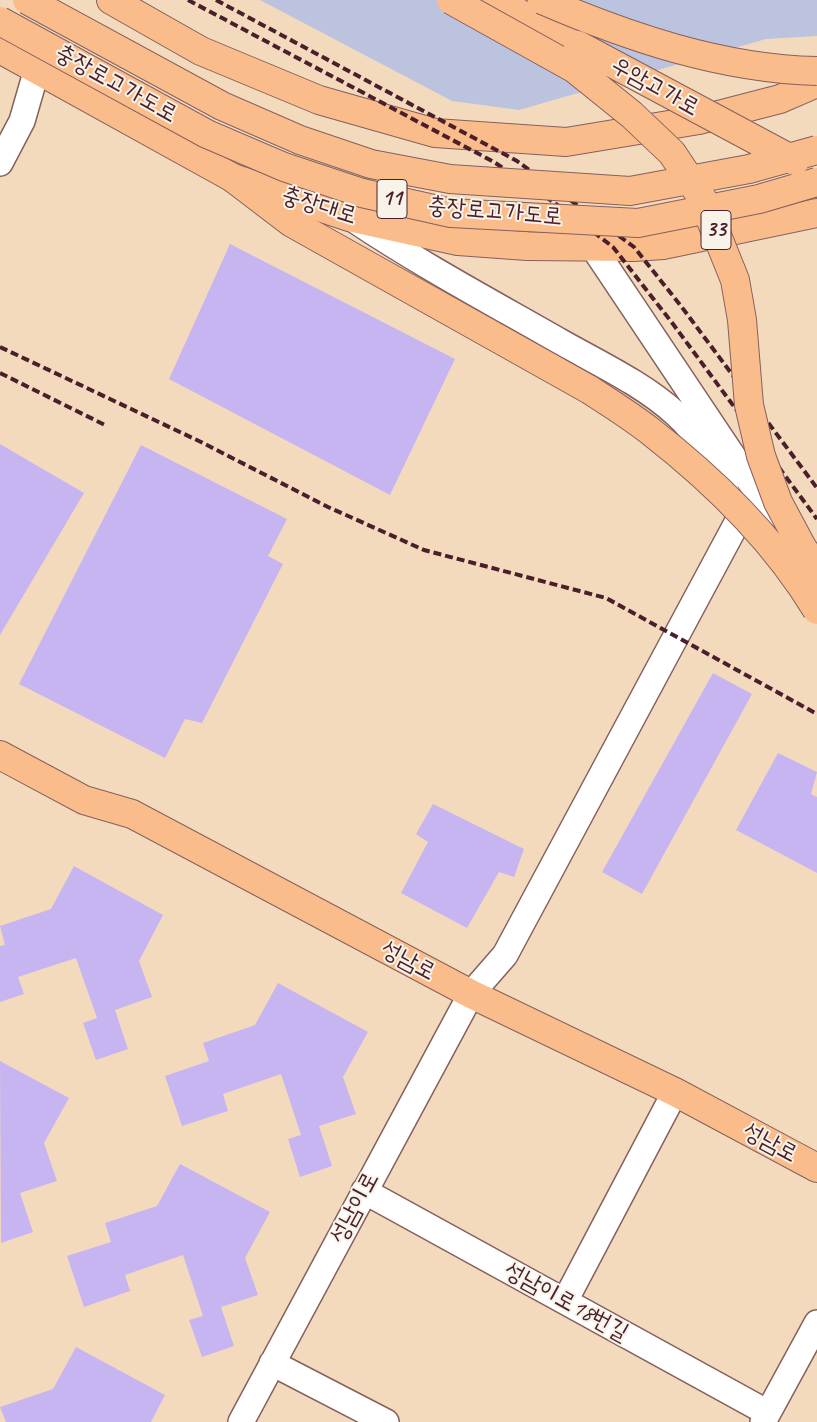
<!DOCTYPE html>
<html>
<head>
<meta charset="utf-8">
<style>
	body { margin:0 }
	canvas { display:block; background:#f3dabd }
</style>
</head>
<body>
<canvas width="817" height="1422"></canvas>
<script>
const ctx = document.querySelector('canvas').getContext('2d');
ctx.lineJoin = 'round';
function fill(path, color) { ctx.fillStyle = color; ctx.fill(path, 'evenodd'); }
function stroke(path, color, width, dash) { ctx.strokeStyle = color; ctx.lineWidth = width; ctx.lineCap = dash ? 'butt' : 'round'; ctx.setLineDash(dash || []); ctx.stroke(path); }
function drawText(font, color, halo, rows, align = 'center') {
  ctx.font = font + ' Caveat,"Poor Story",sans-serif'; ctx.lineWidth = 4; ctx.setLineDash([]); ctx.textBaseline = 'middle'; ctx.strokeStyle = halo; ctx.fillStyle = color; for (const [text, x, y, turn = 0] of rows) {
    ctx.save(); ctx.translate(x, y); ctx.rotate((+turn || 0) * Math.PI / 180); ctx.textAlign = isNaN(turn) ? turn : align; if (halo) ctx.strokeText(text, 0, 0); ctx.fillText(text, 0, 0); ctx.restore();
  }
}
fill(new Path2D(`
	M260,0H817V36L766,39L519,110L452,101Z`), '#bcc3de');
fill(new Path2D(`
	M230,244L455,359L390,495L169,379Z
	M0,444L84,493L0,635Z
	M141,445L287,519L268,556L283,564L202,723L185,719L165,758L19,684Z
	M713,673L752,694L642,894L602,872Z
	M778,753L817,772L811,794L817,797V873L736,830Z
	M433,804L524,849L514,877L499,872L467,928L401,893L428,842L416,834Z
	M74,866L163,915L139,961L152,997L115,1010L128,1049L96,1060L83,1023L97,1018L76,958L18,977L24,994L0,1002V946L5,945L0,926L51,909Z
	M278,983L368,1032L343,1077L356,1114L319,1126L332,1166L300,1177L288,1139L301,1135L281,1074L223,1094L228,1111L182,1126L165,1076L209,1061L203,1043L255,1025Z
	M0,1061L69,1098L44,1143L57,1181L20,1193L33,1232L1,1243Z
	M180,1164L270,1212L245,1258L258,1295L221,1307L234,1346L202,1357L189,1320L203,1316L183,1255L125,1275L130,1291L84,1307L67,1256L111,1242L105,1223L157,1206Z
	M76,1347L165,1395L151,1422H6L0,1407L53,1389Z`), '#c7b5f2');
const minor = new Path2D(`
	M0,163L22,121L37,69
	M353,219C420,264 491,302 561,342C600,364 643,384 676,414C702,437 717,469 730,500
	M593,247L783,531
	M364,1191L768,1413
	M565,1301L675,1092
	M272,1363L386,1422
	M241,1422L471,994L505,955L739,519
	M763,1422L817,1323`);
const major = new Path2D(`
	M111,0L201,51L319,100L435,133L566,142L699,120L780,99L817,83
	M0,49L233,178L349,217L458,241L527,246L634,247L663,245L817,213
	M0,755L84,800L132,814L471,994L675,1092L817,1168`);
const highway = new Path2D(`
	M495,0L578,45
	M233,178L292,223L590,390`);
stroke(minor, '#85605e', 28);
stroke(major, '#85605e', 30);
stroke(highway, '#85605e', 30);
stroke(minor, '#fff', 25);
stroke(major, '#fabc8b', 28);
stroke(highway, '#fabc8b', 28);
stroke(new Path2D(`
	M188,0L494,162L565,210L613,247L673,324L817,519
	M216,0L517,161L634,247L681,306L817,488
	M0,347L201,442L328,507L424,550L606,598L817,714
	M0,373L107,426`), '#4a1f2b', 4, [8, 4]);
const highwayBridge = new Path2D(`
	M27,0L222,106L300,140L371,164L450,179L630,191L749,169L817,150
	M451,0L575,69L632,115L672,153L702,198L735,280L742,320L749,405L761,456L778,502L802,547L817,570
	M542,0C628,37 722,69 817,71
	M0,21L207,134L284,167L362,193L451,213L638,223L759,199L817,182
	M578,45L795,161
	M590,390C610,403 631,416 650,431C713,480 776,542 817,610`);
stroke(highwayBridge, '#85605e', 30, []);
stroke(highwayBridge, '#fabc8b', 28);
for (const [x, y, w] of [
	[392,199,30],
	[716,230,30]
]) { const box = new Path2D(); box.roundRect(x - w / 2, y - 19.5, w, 39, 4); ctx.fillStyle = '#f7f3e8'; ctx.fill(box); stroke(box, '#4a1f2b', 1); }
drawText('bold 22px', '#4a1f2b', null, [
	["11",392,199],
	["33",716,230]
]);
drawText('24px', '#4a1f2b', '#f7f3e8', [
	["충장로고가도로",116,84,29],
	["우암고가로",655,87,29],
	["충장대로",319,206,17],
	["충장로고가도로",495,212,5],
	["성남로",408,961,28],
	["성남로",770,1143,28],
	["성남이로",355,1208,-62],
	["성남이로18번길",566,1302,29]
]);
</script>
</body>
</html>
